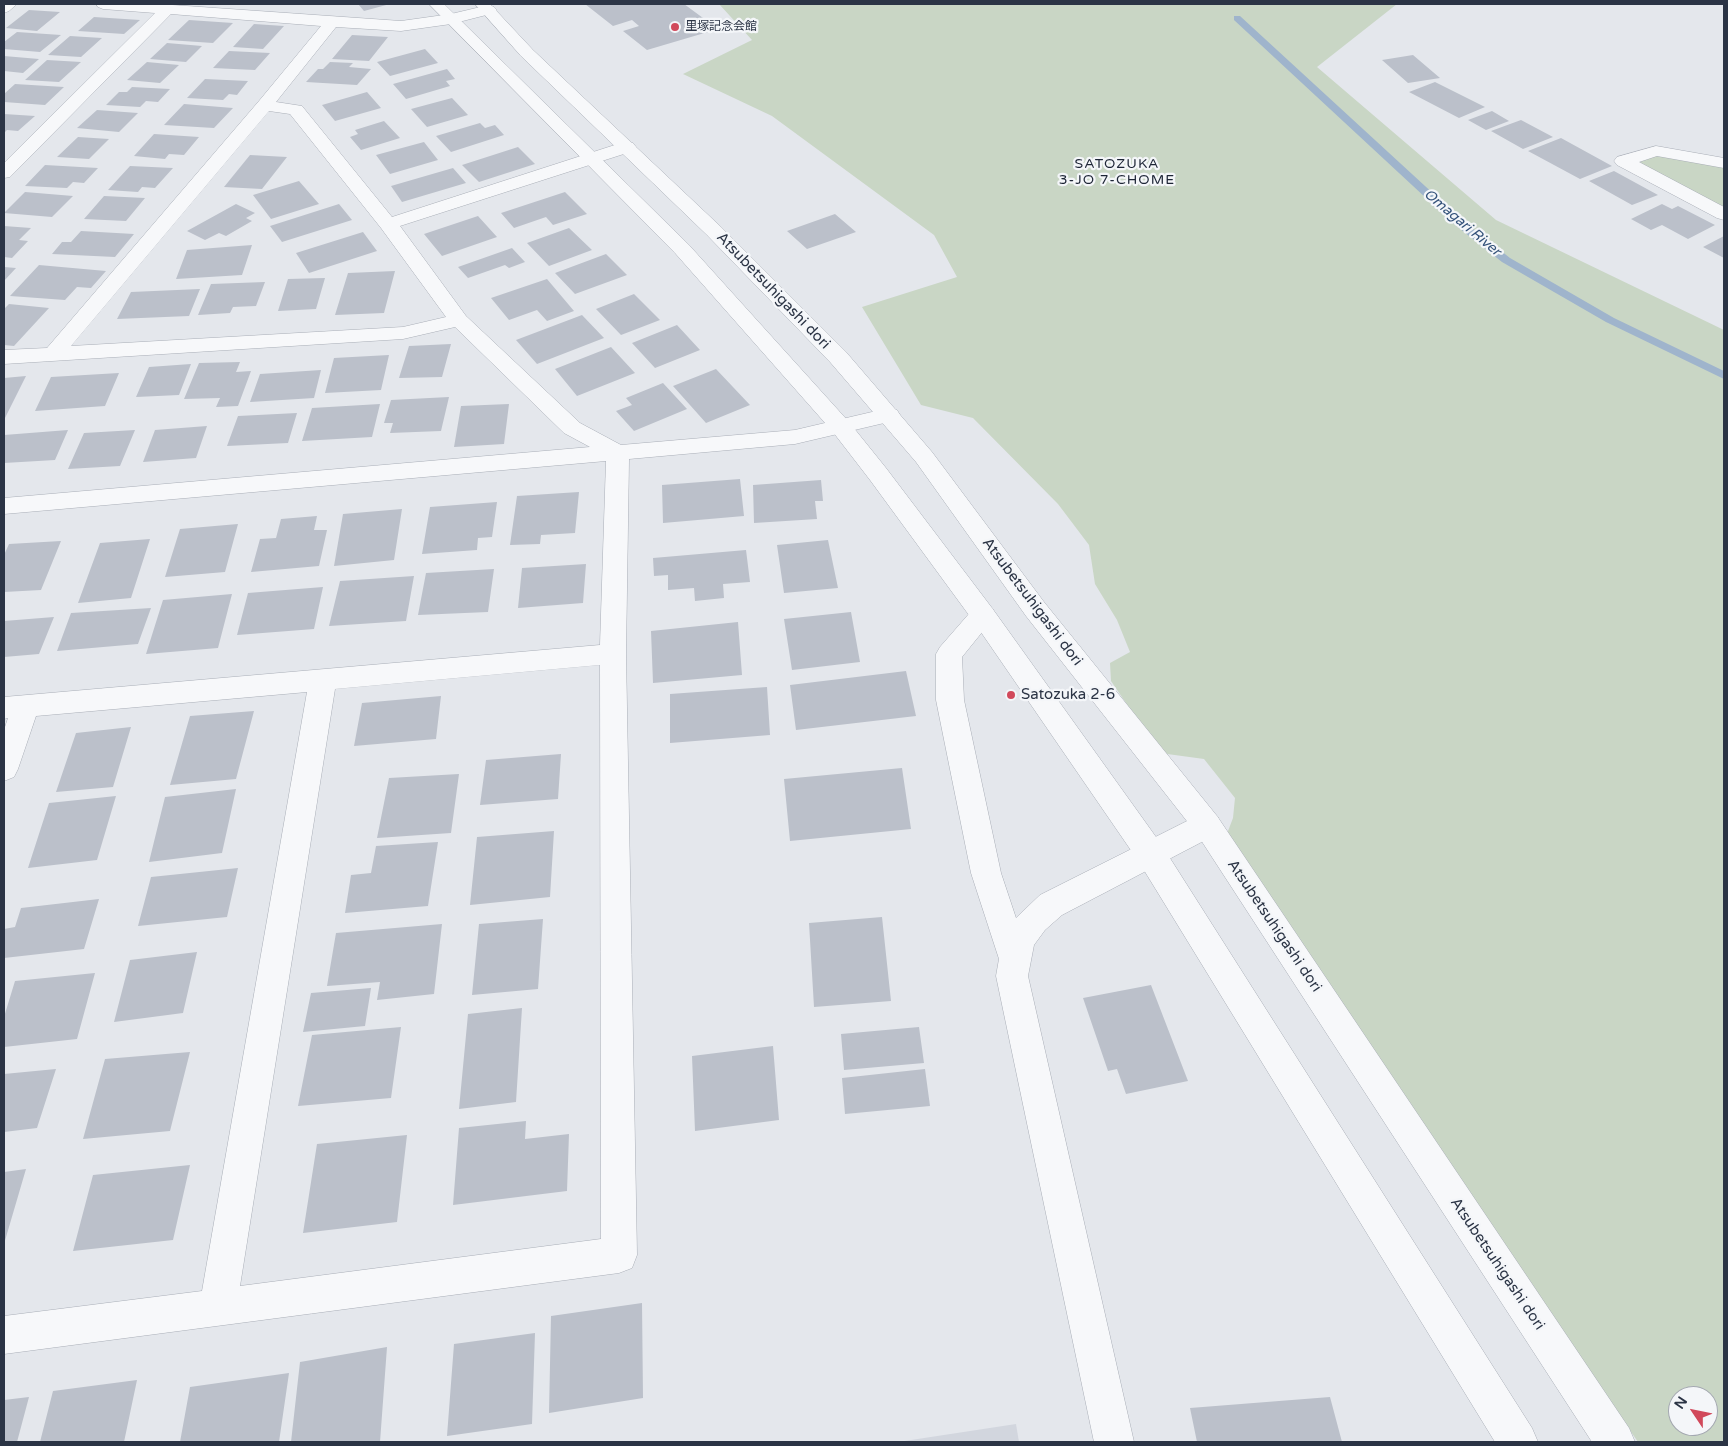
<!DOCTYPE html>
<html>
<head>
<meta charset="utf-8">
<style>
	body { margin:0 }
	#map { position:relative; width:1728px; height:1446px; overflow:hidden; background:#e4e7ec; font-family:"Varela Round",sans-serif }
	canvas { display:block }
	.frame { position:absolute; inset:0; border:5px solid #2b3445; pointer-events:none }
	.north { position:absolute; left:1668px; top:1386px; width:50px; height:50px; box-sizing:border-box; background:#f4f6f9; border:1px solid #a4a8b1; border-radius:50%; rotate:304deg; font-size:14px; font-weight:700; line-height:20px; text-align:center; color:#2b3445 }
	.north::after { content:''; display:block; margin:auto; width:18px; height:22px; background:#d1495b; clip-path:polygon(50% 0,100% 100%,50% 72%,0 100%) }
</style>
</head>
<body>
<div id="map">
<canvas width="1728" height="1446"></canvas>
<div class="frame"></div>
<div class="north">N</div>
</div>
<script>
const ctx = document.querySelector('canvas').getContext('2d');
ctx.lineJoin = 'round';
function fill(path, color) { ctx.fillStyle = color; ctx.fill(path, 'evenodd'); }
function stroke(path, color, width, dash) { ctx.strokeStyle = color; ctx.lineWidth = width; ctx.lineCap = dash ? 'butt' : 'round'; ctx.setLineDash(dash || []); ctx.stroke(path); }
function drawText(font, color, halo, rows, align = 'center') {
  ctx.font = font + ' "Varela Round","Noto Sans JP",sans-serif'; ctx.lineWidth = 4.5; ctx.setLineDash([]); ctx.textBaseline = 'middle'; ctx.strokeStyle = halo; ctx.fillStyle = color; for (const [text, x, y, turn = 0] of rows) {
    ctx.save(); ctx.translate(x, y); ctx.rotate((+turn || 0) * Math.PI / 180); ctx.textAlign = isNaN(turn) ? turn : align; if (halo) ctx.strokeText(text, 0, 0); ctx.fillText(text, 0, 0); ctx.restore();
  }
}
fill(new Path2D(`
	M1016,1424L1019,1442H898Z`), '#d2d6de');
fill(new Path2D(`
	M719,4H1397L1317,67L1496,220L1724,330V1442H1638L1225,839L1233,818L1235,798L1204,759L1160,753L1111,681L1110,663L1130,652L1117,620L1095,584L1089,545L1058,504L973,418L921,405L862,307L957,277L934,235L772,116L683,74L752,40ZM1678,1396H1708V1426H1678Z
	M1656,151L1724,163V213L1621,158Z`), '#c9d6c5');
fill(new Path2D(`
	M1234,16H1240L1462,220L1510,258L1614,318L1724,371V379L1606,322L1502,262L1454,224L1234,20Z`), '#9fb4cc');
fill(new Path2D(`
	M358,4H390L364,11Z
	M585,4H684L718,29L647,50L623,31L639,26L632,20L613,26Z
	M29,10L60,12L37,31L6,28Z
	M94,17L140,20L124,34L78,31Z
	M189,20L233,23L213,43L168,40Z
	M254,24L284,26L263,49L233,47Z
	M17,32L61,35L40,52L4,49V42Z
	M352,35L388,37L369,61L332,59Z
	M70,36L102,38L81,57L48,55Z
	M167,43L202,46L186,62L150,59Z
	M425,49L438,63L390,76L377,62Z
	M229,51L270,53L255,70L213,68Z
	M1413,55L1440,78L1408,83L1382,60Z
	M4,56L39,59L23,73L4,71Z
	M47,60L81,62L59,82L25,80Z
	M147,62L179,65L160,83L127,80Z
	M330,62L353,63L349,67L371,69L357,85L306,82L318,69H323Z
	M447,69L455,79L446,81L450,86L406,99L393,84Z
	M205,79L248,81L237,95L229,94L223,100L187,98Z
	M1435,82L1485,107L1459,118L1409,92Z
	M15,84L64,87L45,105L4,102V94Z
	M132,87L170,89L158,102L146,101L140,107L106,105L119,92H127Z
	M367,92L381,108L335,121L322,105Z
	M452,98L468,115L427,127L411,109Z
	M184,104L233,108L214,128L164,125Z
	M97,110L138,113L119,132L77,128Z
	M1492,111L1509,121L1486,130L1468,120Z
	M4,114L35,116L18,131L7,130L4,133Z
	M1521,120L1553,137L1523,149L1491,131Z
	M384,121L400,138L361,150L350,137L358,134L355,130Z
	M480,123L485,128L495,125L504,135L451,152L436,136Z
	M154,134L199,137L184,155L169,154L165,159L134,156Z
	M78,137L109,139L89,159L57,157Z
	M1561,138L1612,166L1580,179L1528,151Z
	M424,142L438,160L390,174L376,155Z
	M518,147L535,164L479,182L462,165Z
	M250,155L287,157L262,189L224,187Z
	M45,165L98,168L84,183L73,182L67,188L25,186Z
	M130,166L173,168L155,188L142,187L138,192L108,190Z
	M453,168L466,183L402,202L391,186Z
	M1614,171L1658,195L1632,205L1589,181Z
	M299,181L319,204L271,219L253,195Z
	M25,192L73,196L52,217L4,213Z
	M565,192L587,214L553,225L546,217L514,228L501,213Z
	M104,196L145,198L126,221L84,219Z
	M236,204L255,213L246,218L252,221L226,236L219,233L205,240L187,231Z
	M339,204L352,220L282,242L270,226Z
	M1662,204L1672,209L1678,206L1715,225L1688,239L1662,225L1651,230L1631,219Z
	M835,214L856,232L807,249L787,231Z
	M478,216L497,237L442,256L424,234Z
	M4,226L31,228L19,240L28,241L12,258L4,257Z
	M569,228L592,250L549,266L527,243Z
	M81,231L134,234L115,257L52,254L62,242H71Z
	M363,232L377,251L309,273L296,253Z
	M1724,236V258L1703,247Z
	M252,245L242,275L176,279L187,250Z
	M512,248L525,262L509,268L505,265L468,278L458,267Z
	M606,254L627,275L575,294L555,273Z
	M39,265L106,271L91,288L77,287L65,300L10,296Z
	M4,267L16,268L4,281Z
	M395,271L384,313L335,315L348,273Z
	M325,278L316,309L278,311L288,279Z
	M547,279L574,311L547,321L537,310L509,320L491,298Z
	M265,282L256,306L233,307L230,313L198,315L211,284Z
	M200,289L189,316L117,319L131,292Z
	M634,294L660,320L621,335L596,309Z
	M9,304L49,308L14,346L4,345V309Z
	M582,315L604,338L537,364L516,340Z
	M677,325L700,350L655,368L632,343Z
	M451,344L442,377L399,378L409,346Z
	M611,347L635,373L577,396L555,369Z
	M389,355L381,390L325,393L334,358Z
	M240,362L236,372L251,371L238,406L216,407L220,398L184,399L199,363Z
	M191,364L179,395L136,397L149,367Z
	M716,369L750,405L706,423L673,386Z
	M321,370L314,398L250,402L260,374Z
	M119,373L105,406L35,411L51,377Z
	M26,376L4,420V378Z
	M663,383L687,409L634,431L616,411L632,405L626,398Z
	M449,397L441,431L390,433L393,423H384L391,400Z
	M380,404L372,437L302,441L312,408Z
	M509,404L504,444L454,447L461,406Z
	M297,413L288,443L227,446L238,416Z
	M207,426L196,458L143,462L155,430Z
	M68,430L55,460L4,463V435Z
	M135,430L120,466L68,469L84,433Z
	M740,479L744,516L663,523L662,485Z
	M821,480L823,501H815L817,519L754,523L753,485Z
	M579,492L575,533L541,535L540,544L510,545L517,496Z
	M497,502L492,537L478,538L477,550L422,554L430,507Z
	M402,509L394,560L334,566L343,514Z
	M317,516L314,530H327L319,566L251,572L260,539L276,538L281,519Z
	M238,524L225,572L165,577L180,529Z
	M150,539L131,598L78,603L100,543Z
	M828,540L838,588L784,593L777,545Z
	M61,541L41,590L4,592V555L9,544Z
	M746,550L750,582L723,584L724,598L695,601L694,588L668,590V575L654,576L653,558Z
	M586,564L583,603L518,608L522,568Z
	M494,569L488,612L418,615L426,573Z
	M414,576L406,621L329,626L340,581Z
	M323,587L314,629L237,635L248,593Z
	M232,594L218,648L146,654L163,600Z
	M151,608L138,644L57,651L71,613Z
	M851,612L860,662L792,670L784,619Z
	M54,617L39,654L4,657V621Z
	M738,622L742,675L653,683L651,631Z
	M906,671L916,716L796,730L790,685Z
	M767,687L770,735L670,743V694Z
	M441,696L436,739L354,746L362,703Z
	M254,711L236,779L170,785L190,716Z
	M131,727L113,787L56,792L76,733Z
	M561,754L558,799L480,805L486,760Z
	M902,768L911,829L790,841L784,779Z
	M459,774L451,833L377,838L389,778Z
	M236,789L222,853L149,862L165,797Z
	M116,796L97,860L28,868L49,803Z
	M554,831L550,897L470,905L477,837Z
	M438,842L428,906L345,913L351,875L371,873L376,846Z
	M238,868L227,917L138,926L151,877Z
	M99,899L84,949L4,958V929L15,927L21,908Z
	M882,917L891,1001L814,1007L809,923Z
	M543,919L538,989L472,995L479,924Z
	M442,924L434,994L377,1000L380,982L327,986L336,933Z
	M197,952L183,1013L114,1022L130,960Z
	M95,973L77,1039L4,1047V1017L15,981Z
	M1151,985L1188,1081L1126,1094L1117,1069L1108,1071L1083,998Z
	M371,988L365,1026L303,1032L311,993Z
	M522,1008L516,1102L459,1109L468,1014Z
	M401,1027L391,1098L298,1106L312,1035Z
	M919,1027L924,1063L844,1070L841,1034Z
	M773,1046L779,1120L695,1131L692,1056Z
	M190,1052L170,1131L83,1139L105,1059Z
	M56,1069L37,1128L4,1132V1074Z
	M925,1069L930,1106L845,1114L842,1078Z
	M526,1121L525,1139L569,1134L567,1191L453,1205L459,1128Z
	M407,1135L397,1222L303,1233L317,1144Z
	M190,1165L173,1240L73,1251L93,1175Z
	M26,1169L4,1244V1172Z
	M642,1303L643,1398L549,1413L551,1316Z
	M535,1333L532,1424L447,1436L454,1344Z
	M387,1347L380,1442H291L300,1362Z
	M289,1373L279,1442H180L190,1387Z
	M137,1380L124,1442H40L53,1391Z
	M29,1397L17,1442H4V1400Z
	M1330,1397L1342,1442H1197L1190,1408Z`), '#bbc0ca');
const minor = new Path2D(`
	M4,4H17L9,11L4,13Z
	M96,4H158L401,21L451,14L489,5L494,7L497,10L494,13L451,24L401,31L336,27L276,102L302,106L392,217L621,143L627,142L633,143L636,147L633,151L400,226L466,316L580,423L621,445L795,430L889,408L897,410L900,415L897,420L795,444L629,459L626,654L637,1255L632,1268L619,1273L4,1354V1316L202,1291L307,692L36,716L18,769L14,777L4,781V730L8,718L4,719V697L600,645L606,461L4,514V498L590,447L564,433L455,327L403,339L4,364V350L47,348L259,101L321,26L171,14L10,177L4,178V163L155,13L103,9L98,7ZM269,111L290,114L381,228L446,317L403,327L71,346ZM600,665L601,1239L240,1286L335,689Z
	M1656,146L1724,158V168L1657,156L1639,162L1724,207V220L1717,218L1617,165L1614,161L1617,157Z
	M983,605L992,608L996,615L962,657L964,700L1001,873L1016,918L1040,895L1197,816L1207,813L1217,816L1222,825L1217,834L1062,915L1045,930L1034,945L1028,976L1134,1442H1094L996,976L999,959L971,873L936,700V654L940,647L974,608Z`);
const tertiary = new Path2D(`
	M429,4H444L689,245L849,422L886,468L992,608L1161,844L1532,1428L1538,1442H1495L1139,862L974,622L870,480L833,432L675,253Z
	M475,4H490L533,50L721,227L846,352L932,452L1044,602L1217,816L1629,1428L1635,1442H1592L1197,834L1026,616L916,462L830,362L707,235L521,56Z`);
stroke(minor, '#a9aeb7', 1);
stroke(tertiary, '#a9aeb7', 1);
fill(minor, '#f7f8fa');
fill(tertiary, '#f7f8fa');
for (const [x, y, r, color] of [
	[675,27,5,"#d1495b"],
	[1011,695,5,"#d1495b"]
]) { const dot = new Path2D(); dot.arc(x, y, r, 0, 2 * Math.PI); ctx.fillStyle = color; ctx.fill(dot); stroke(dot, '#f4f6f9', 2); }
drawText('12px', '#2b3445', '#f4f6f9', [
	["里塚記念会館",685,27]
], 'left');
ctx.letterSpacing = '1px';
drawText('14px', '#1d2536', '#f4f6f9', [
	["SATOZUKA",1117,164],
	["3-JO 7-CHOME",1117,180]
]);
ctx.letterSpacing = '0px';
drawText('italic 14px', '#34527a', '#f4f6f9', [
	["Omagari River",1462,223,40]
]);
drawText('15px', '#2b3445', '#f4f6f9', [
	["Atsubetsuhigashi dori",773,291,46],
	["Atsubetsuhigashi dori",1032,602,53],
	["Atsubetsuhigashi dori",1274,926,56],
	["Atsubetsuhigashi dori",1497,1264,56]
]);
drawText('15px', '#2b3445', '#f4f6f9', [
	["Satozuka 2-6",1021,695]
], 'left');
</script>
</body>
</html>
